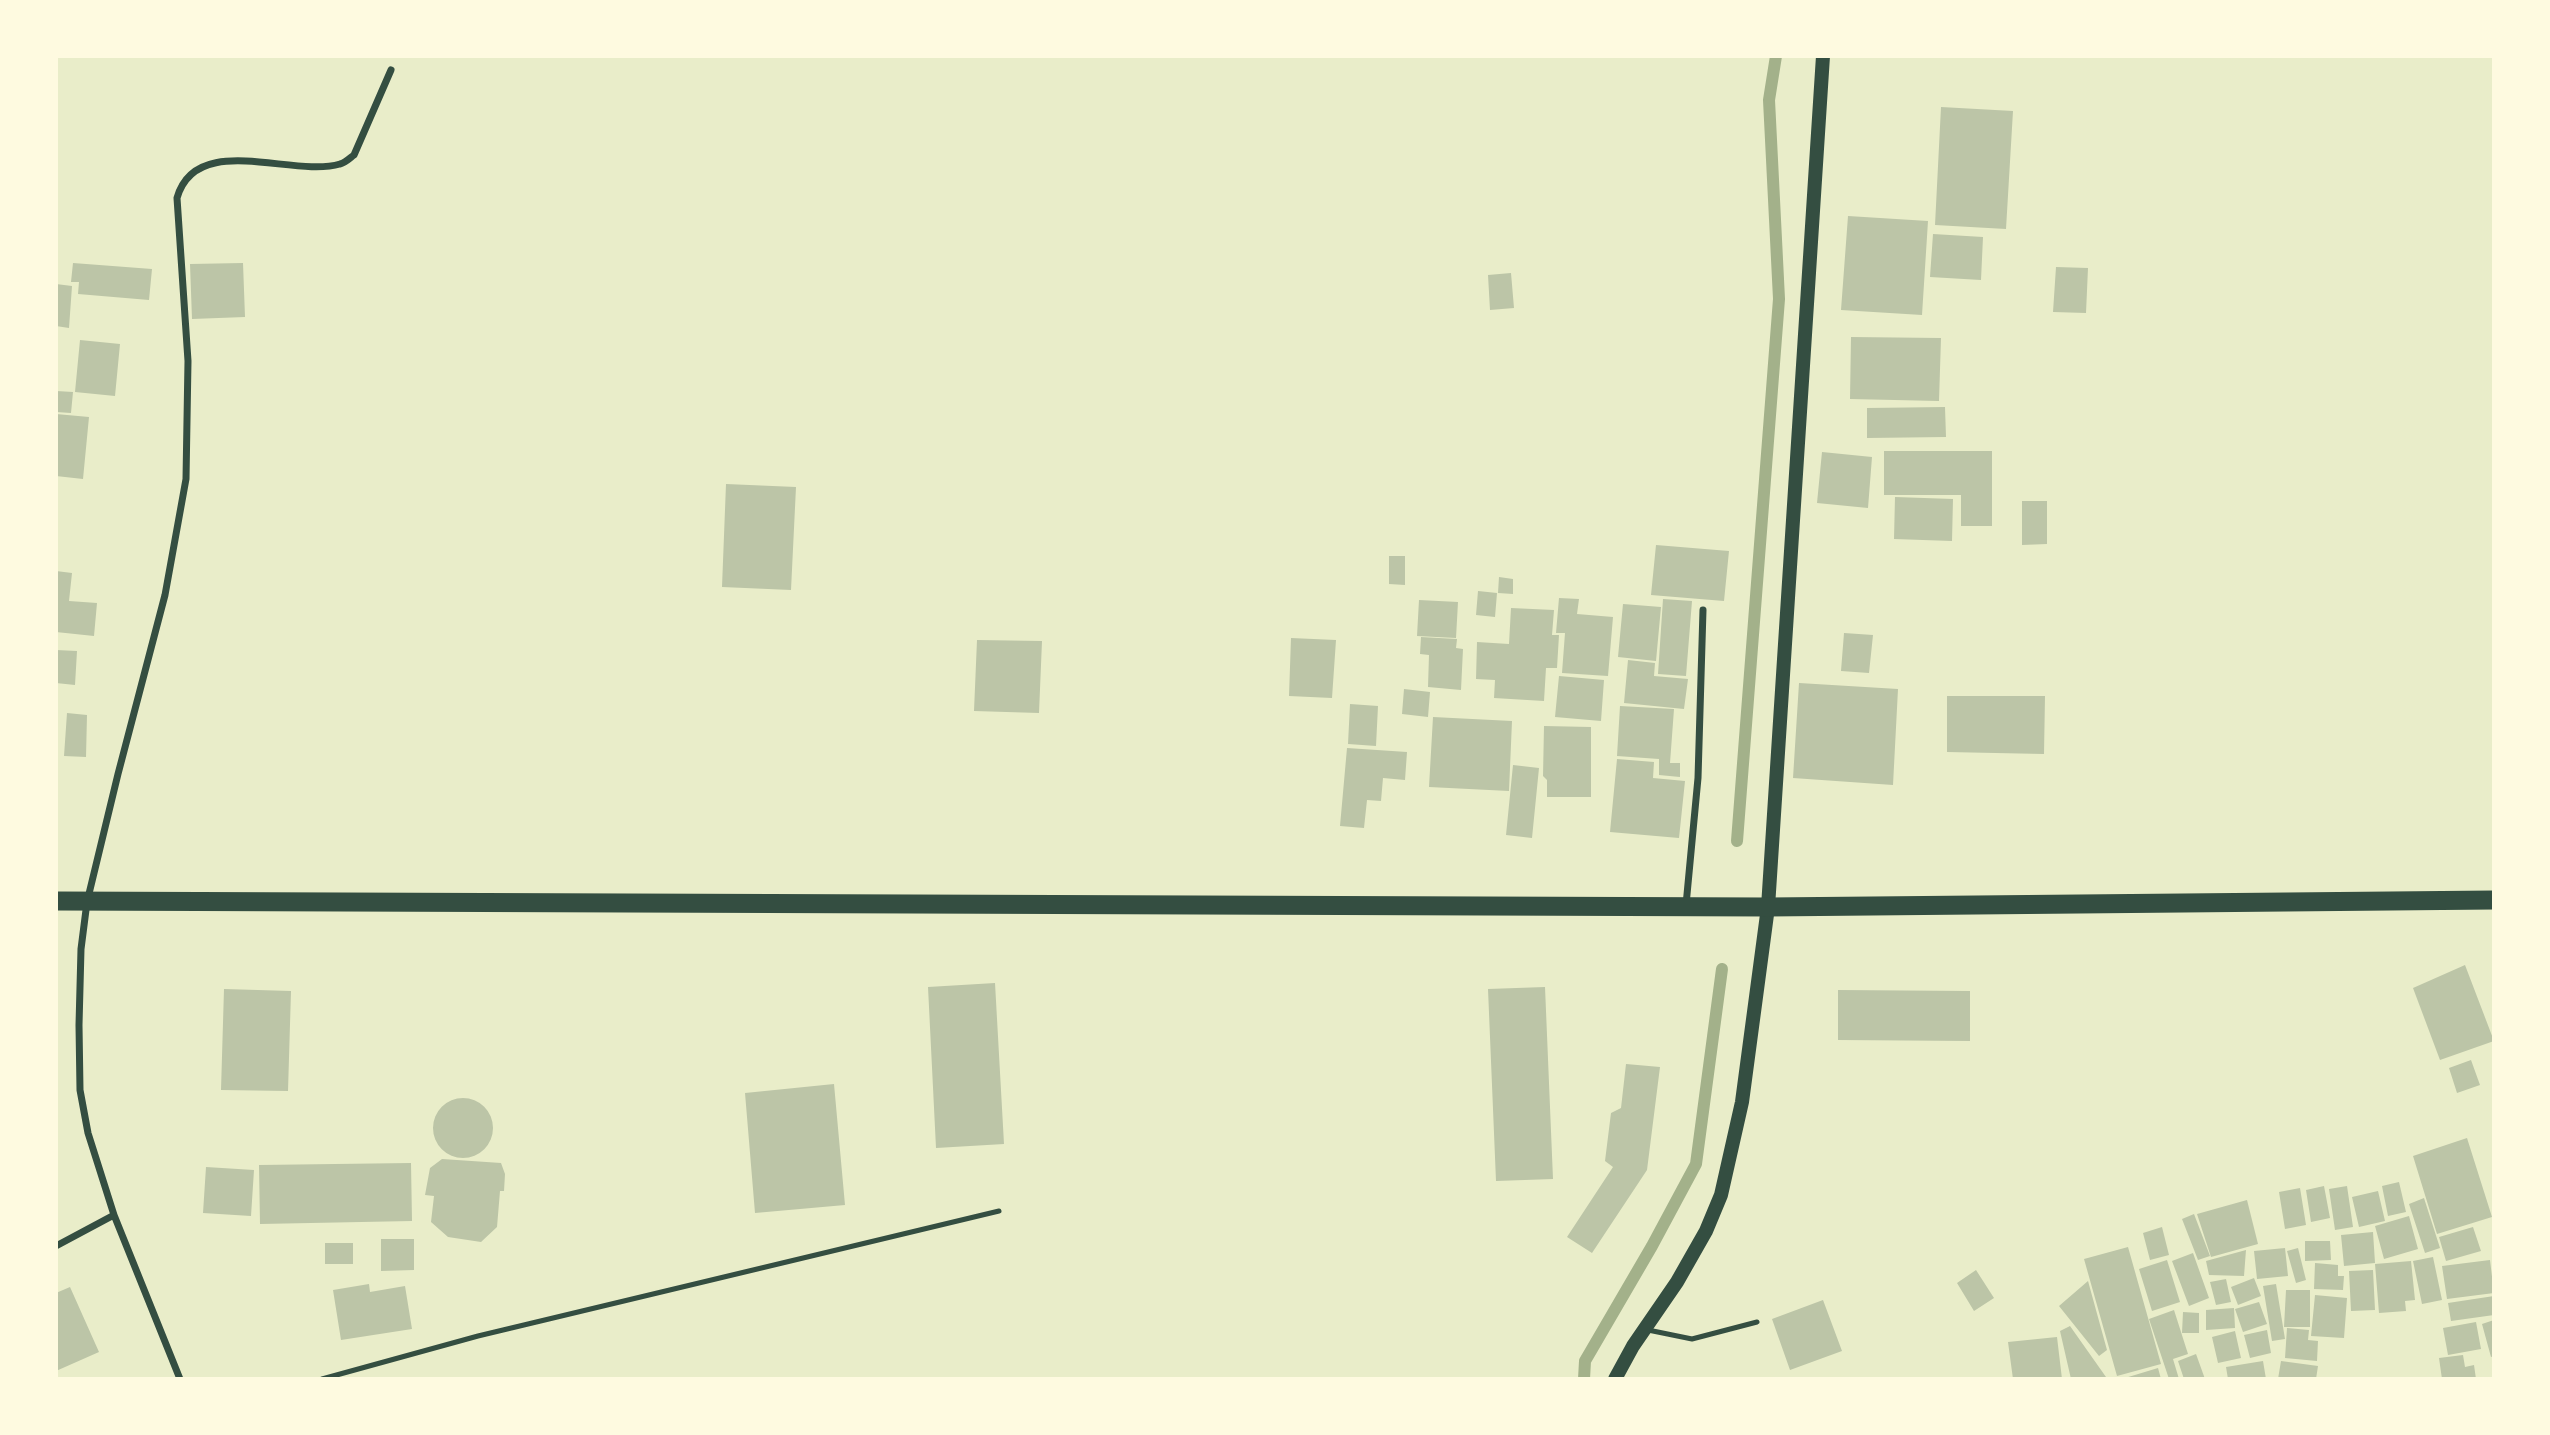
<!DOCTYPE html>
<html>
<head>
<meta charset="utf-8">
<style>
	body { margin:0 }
	#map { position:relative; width:2550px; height:1435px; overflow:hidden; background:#e9edc9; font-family:"Public Sans",sans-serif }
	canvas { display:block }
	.frame { position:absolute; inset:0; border:58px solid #fefae0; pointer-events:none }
</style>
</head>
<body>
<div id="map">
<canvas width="2550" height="1435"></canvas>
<div class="frame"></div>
</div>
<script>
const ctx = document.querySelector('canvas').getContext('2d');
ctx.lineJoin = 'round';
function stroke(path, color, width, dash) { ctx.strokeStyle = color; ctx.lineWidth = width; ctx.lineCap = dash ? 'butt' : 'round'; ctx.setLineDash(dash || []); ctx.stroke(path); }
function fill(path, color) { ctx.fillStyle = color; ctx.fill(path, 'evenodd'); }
stroke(new Path2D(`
	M1737,841L1779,299L1769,100L1776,56
	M1584,1379L1585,1361L1652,1246L1696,1164L1722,969`), '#a3b18a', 12);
fill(new Path2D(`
	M1941,107L2013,111L2006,229L1935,225Z
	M1848,216L1928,221L1922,315L1841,310Z
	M1933,234L1983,237L1981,280L1930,277Z
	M73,263L152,269L149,300L78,294L79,282H71Z
	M243,263L245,317L192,319L190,264Z
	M2056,267L2088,268L2086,313L2053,312Z
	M1511,273L1514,308L1490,310L1488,275Z
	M56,284L72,286L69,328L56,326Z
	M1851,337L1941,338L1939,401L1850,399Z
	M80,340L120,344L115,396L75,392Z
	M56,391L73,392L71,413L56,412Z
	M1945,407L1946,437L1867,438V408Z
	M56,414L89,417L83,479L56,476Z
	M1884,451H1992V526H1961V495H1884Z
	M1822,452L1872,457L1868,508L1817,503Z
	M726,484L796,487L791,590L722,587Z
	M1895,497L1953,499L1952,541L1894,539Z
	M2022,501H2047V544L2022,545Z
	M1656,545L1729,551L1724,601L1651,595Z
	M1389,556H1405V585L1389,584Z
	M56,571L72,573L69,601L97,603L94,636L56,632Z
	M1499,577L1513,579V594L1498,593Z
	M1478,591L1497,593L1495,617L1476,615Z
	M1559,598L1579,599L1577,614L1613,617L1608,676L1562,673L1565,633H1556Z
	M1663,599L1692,601L1686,676L1658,674Z
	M1419,600L1458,602L1456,638L1417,636Z
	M1623,604L1661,607L1656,661L1618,657Z
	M1511,608L1554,610L1552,635H1559L1557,668H1546L1544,701L1494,698L1495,680L1476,679L1477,642L1509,644Z
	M1844,633L1873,635L1869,673L1841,671Z
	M1421,637L1457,639L1456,648L1463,649L1461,690L1428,687L1429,655L1420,654Z
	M1291,638L1336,640L1332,698L1289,696Z
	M977,640L1042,641L1039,713L974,711Z
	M56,650L77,651L75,685L56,683Z
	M1628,660L1655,663L1654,676L1688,679L1684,709L1624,703Z
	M1559,676L1604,680L1601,721L1555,717Z
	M1799,683L1898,689L1893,785L1793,778Z
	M1404,689L1430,692L1428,717L1402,714Z
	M1947,696H2045L2044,754L1947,752Z
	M1350,704L1378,706L1376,746L1348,744Z
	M1620,706L1674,709L1670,763H1680V777L1659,775V759L1617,756Z
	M67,713L87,715L86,757L64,756Z
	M1433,717L1512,721L1509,791L1429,787Z
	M1544,726L1591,727V797H1547V780L1543,776Z
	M1347,748L1407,752L1405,780L1383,778L1381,801L1367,800L1364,828L1340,826Z
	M1617,759L1654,762L1653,778L1685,781L1679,838L1610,832Z
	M1513,765L1539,768L1532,838L1506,835Z
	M2465,965L2494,1041L2440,1060L2413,988Z
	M995,983L1004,1144L936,1148L928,987Z
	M1545,987L1553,1179L1496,1181L1488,989Z
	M224,989L291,991L288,1091L221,1090Z
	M1838,990L1970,991V1041L1838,1040Z
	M2471,1060L2480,1085L2457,1093L2449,1068Z
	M1626,1064L1660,1067L1647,1170L1592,1253L1567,1237L1613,1167L1605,1161L1611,1113L1621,1108Z
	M834,1084L845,1205L755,1213L745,1093Z
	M433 1128a30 30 0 1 1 60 0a30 30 0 1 1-60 0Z
	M2467,1138L2492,1217L2437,1234L2413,1156Z
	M442,1159L501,1163L505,1174L504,1191H500L497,1227L481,1242L448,1237L431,1222L434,1196L425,1195L430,1168Z
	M411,1163L412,1221L260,1224L259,1165Z
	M206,1167L254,1170L251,1216L203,1213Z
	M2399,1182L2406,1212L2388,1216L2382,1186Z
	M2324,1186L2330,1218L2311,1222L2306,1190Z
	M2347,1186L2353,1227L2335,1230L2329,1189Z
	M2300,1188L2306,1225L2285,1229L2279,1192Z
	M2378,1191L2385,1221L2359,1227L2352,1197Z
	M2424,1198L2440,1248L2425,1253L2409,1204Z
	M2247,1200L2258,1244L2211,1257L2197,1214Z
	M2194,1214L2210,1256L2198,1260L2182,1219Z
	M2409,1216L2418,1249L2384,1259L2375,1226Z
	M2162,1227L2169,1255L2150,1260L2143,1233Z
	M2473,1227L2481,1251L2446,1261L2439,1237Z
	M2373,1232L2375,1263L2344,1266L2341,1235Z
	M381,1239H414V1270L381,1271Z
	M2305,1241H2330L2331,1260L2305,1261Z
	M325,1243H353V1264H325Z
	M2128,1247L2161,1364L2117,1376L2084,1259Z
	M2285,1248L2288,1276L2257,1279L2254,1251Z
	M2298,1248L2306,1280L2296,1283L2287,1251Z
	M2246,1250L2244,1276L2209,1275L2206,1261Z
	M2193,1253L2209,1298L2189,1306L2172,1261Z
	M2433,1257L2442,1300L2422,1304L2413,1261Z
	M2167,1260L2180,1302L2152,1311L2139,1269Z
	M2490,1260L2494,1293L2447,1299L2442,1266Z
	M2411,1261L2415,1300L2405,1301L2406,1311L2379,1313L2375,1264Z
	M2315,1263L2338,1265V1276H2344L2343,1290L2314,1289Z
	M1976,1270L1994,1298L1974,1311L1957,1283Z
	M2373,1270L2375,1310L2351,1311L2349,1271Z
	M2254,1278L2261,1296L2238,1305L2231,1287Z
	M2226,1279L2231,1302L2216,1305L2210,1282Z
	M2088,1281L2107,1350L2099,1356L2059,1306Z
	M369,1284L370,1292L405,1286L412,1329L341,1340L333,1290Z
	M2276,1284L2285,1339L2272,1341L2263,1286Z
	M70,1287L99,1352L56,1371V1293Z
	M2286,1290H2310V1327H2284Z
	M2315,1295L2347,1298L2344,1338L2311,1336Z
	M2494,1296V1315L2451,1321L2448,1303Z
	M1823,1300L1842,1351L1790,1370L1772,1319Z
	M2259,1302L2267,1324L2243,1332L2235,1309Z
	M2234,1308L2235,1328L2206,1330V1310Z
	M2174,1310L2188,1354L2173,1359L2179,1379H2169L2149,1319Z
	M2183,1312L2199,1313V1333H2182Z
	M2494,1320V1356L2491,1357L2482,1324Z
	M2476,1322L2481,1349L2448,1355L2443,1328Z
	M2070,1326L2106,1377L2100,1379H2071L2060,1331Z
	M2287,1328L2309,1330L2308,1340L2318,1341L2317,1361L2285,1358Z
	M2267,1330L2271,1353L2250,1358L2244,1335Z
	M2235,1331L2241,1358L2218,1363L2212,1337Z
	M2057,1337L2062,1379H2013L2008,1342Z
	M2196,1354L2205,1379H2184L2178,1361Z
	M2463,1355L2465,1367L2474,1365L2476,1379H2442L2439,1358Z
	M2263,1361L2266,1379H2228L2226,1367Z
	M2281,1361L2318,1366L2316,1379H2278Z
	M2158,1368L2161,1379H2125V1378Z`), '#bcc5a7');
stroke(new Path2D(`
	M1648,1330L1692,1339L1757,1322
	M322,1379L478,1336L999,1211`), '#344e41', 5);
stroke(new Path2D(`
	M1686,905L1698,778L1703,610
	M56,1246L114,1215
	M180,1379L114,1215L88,1133L80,1090L79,1025L81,949L87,902L118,774L165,595L186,479L188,361L177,198C196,131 292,178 340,164C345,163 350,158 354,155L391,70`), '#344e41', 7);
stroke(new Path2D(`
	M1615,1379L1633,1346L1677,1282L1706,1231L1721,1195L1742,1102L1768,907L1823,56`), '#344e41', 14);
stroke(new Path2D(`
	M56,901L1768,907L2494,900`), '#344e41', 19);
</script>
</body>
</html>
